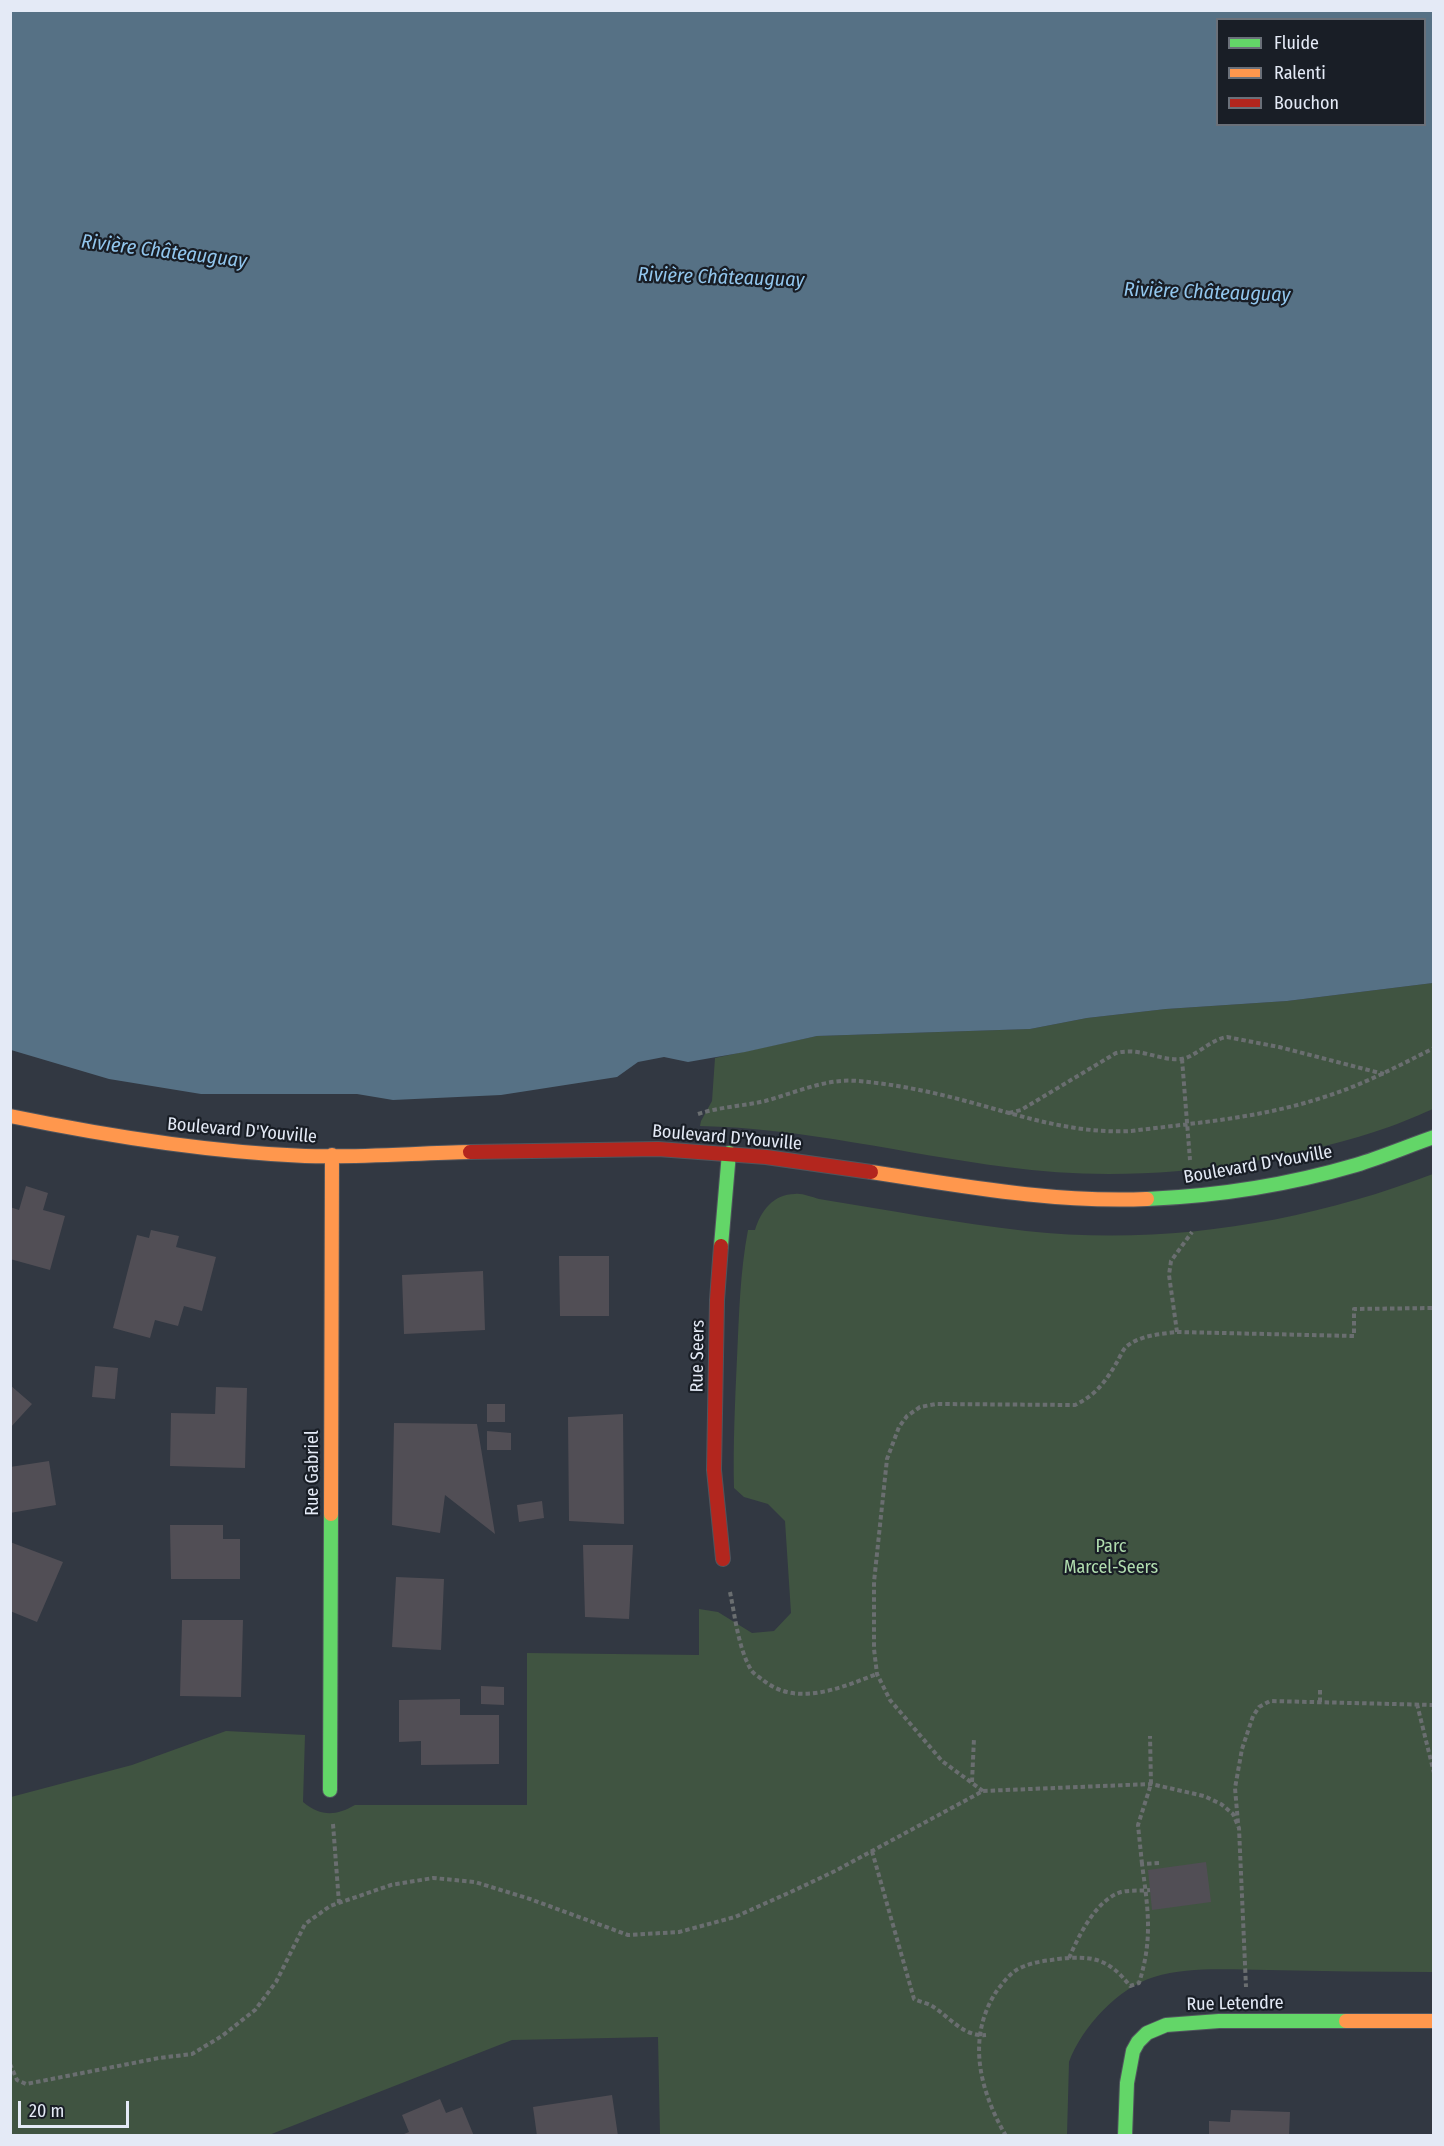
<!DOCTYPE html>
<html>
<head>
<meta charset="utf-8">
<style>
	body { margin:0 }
	#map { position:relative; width:1444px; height:2146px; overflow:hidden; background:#323842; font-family:"Fira Sans Condensed",sans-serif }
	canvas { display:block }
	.frame { position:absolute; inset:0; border:12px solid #e4eaf6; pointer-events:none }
	.legend { position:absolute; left:1216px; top:18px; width:210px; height:108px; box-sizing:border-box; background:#191e26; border:2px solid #6a7079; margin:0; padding:8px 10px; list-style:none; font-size:18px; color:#e4eaf6 }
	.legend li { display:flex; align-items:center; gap:12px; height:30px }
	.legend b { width:30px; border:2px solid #6a7079 }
	.scale { position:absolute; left:18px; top:2101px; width:111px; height:27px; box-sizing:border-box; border:3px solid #e4eaf6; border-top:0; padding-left:8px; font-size:18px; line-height:21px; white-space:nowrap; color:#e4eaf6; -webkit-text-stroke:4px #191e26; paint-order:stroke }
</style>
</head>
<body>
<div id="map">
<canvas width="1444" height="2146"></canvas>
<div class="frame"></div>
<ul class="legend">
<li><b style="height:8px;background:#63d668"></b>Fluide</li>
<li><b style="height:8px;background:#ff974d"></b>Ralenti</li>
<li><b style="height:8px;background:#b3261e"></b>Bouchon</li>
</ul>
<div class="scale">20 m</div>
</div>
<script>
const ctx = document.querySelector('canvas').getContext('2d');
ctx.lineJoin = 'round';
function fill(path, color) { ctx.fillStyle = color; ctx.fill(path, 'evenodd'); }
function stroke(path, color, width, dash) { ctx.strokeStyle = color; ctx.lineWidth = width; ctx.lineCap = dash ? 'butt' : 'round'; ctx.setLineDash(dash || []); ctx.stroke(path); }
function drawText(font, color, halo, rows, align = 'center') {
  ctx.font = font + ' "Fira Sans Condensed",sans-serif'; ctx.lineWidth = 4.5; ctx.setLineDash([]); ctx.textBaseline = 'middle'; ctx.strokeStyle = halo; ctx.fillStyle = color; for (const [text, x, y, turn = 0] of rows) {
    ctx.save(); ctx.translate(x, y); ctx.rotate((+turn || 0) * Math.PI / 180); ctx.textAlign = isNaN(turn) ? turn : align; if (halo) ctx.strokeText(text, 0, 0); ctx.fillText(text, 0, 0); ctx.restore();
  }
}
fill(new Path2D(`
	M1433,983V1109C1414,1117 1394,1126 1374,1132C1257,1169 1128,1184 1006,1167C904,1154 804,1128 700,1126L701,1121L712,1101L715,1058L817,1036L1030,1029L1087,1018L1166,1009L1287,1001Z
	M1433,1174V1972C1378,1972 1323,1971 1268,1970C1231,1970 1190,1966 1154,1977C1119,1987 1081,2028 1069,2062L1067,2135H660L658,2037L512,2040L269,2135L11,2136V1797L132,1765L226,1731L305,1735L303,1802C321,1817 336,1816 355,1805H527V1653L699,1655V1609L718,1612L752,1633L774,1631L791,1613L785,1521L768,1504L744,1497L734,1488C733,1445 735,1402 737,1358C739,1315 740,1272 748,1230H755C761,1211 773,1194 795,1194C802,1193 811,1197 819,1199C887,1210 957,1223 1026,1231C1164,1246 1305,1223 1433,1174Z`), '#405441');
fill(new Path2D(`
	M10,11H1433V983L1287,1001L1166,1009L1087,1018L1030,1029L817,1036L745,1052L688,1062L664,1057L638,1062L617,1077L501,1095L393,1100L357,1094H201L109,1079L11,1050ZM1218,20H1424V124H1218Z`), '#567185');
fill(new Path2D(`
	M26,1186L48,1193L43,1210L65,1216L50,1270L10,1259V1207L19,1210Z
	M151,1230L179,1236L176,1247L216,1257L202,1311L184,1306L178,1326L155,1320L150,1338L113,1328L137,1235L149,1238Z
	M559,1256H609V1316H560Z
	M483,1271L485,1330L404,1334L402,1275Z
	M95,1366L118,1368L115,1399L92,1397Z
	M10,1385L32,1404L10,1428Z
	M216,1387L247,1388L245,1468L170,1466L171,1413L215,1414Z
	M487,1404H505V1422H487Z
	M623,1414L624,1524L569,1521L568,1417Z
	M394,1423L477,1424L495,1534L445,1495L440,1533L392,1525Z
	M487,1431L511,1433V1450H487Z
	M49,1461L56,1505L10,1513V1467Z
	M542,1501L544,1518L519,1522L517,1505Z
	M170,1525H223V1539H240V1579H171Z
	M10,1542L63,1562L37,1622L10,1611Z
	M583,1545H633L629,1619L585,1617Z
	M396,1577L444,1579L441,1650L392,1647Z
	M182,1620H243L241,1697L180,1696Z
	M481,1686L504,1687V1705L481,1704Z
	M460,1699V1715H499V1764L421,1765V1741L399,1742V1700Z
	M1206,1862L1211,1902L1152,1910L1148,1870Z
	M612,2095L618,2136H537L533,2107Z
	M440,2099L446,2113L462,2107L474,2136H399L409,2132L402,2115Z
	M1231,2110L1290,2112L1289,2136H1209V2121L1230,2122Z`), '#514e55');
const fast = new Path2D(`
	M1147,1199C1218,1196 1288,1185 1356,1165C1382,1157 1408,1146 1434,1137
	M721,1246L729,1153
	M330,1790L331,1514
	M1125,2136L1127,2083L1133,2051L1138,2042L1147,2033L1166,2025L1219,2021H1346`);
const slow = new Path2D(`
	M10,1116C107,1136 206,1152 305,1156C360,1158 416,1153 470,1152
	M871,1172C963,1186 1054,1203 1147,1199
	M331,1514L332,1155
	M1346,2021H1434`);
const jam = new Path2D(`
	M470,1152L658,1149L766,1157L871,1172
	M721,1246L717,1300L714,1470L723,1559`);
stroke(fast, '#50555d', 16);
stroke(slow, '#50555d', 16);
stroke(jam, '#50555d', 16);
stroke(new Path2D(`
	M1182,1059L1190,1160
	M1009,1113L1021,1110L1116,1053C1141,1047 1159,1061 1181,1059C1194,1058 1211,1039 1227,1037L1279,1047L1384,1074
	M698,1114C719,1107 743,1106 765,1101C795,1093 826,1078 858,1081C893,1084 928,1091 962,1100C1019,1115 1071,1134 1131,1131C1194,1123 1260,1118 1321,1098C1361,1086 1396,1067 1434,1048
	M1177,1332L1169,1275L1171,1261L1192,1232
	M730,1592C735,1616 738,1646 750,1668C752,1673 759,1677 763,1680C797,1708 842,1687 877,1674
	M1320,1702V1687
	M1417,1704L1434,1773
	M972,1782L974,1738
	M983,1791L942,1761L890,1700L877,1674L874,1649V1582L887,1459L899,1427L907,1416L920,1407L936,1404L1075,1405C1096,1395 1106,1381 1117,1362C1120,1357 1123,1349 1127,1346C1141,1335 1161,1334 1177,1332L1354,1336V1309L1434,1308
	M1238,1823L1235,1788L1242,1749L1253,1716L1259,1707L1270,1701L1434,1705
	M333,1824L339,1903
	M872,1851L914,1999C920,2002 927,2003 932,2006C950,2017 963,2037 986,2035
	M1142,1864L1138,1825L1151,1784L1150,1736
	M1069,1958C1079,1935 1096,1900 1121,1892C1130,1890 1140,1891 1150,1890
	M10,2064L17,2080L26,2084L159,2058L192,2054L222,2036L255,2010L276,1982L305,1924L330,1906L391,1885L433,1878L475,1882L530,1899L628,1935L679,1932L735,1917L795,1890L835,1871L983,1791L1151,1784L1204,1796L1221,1804L1233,1814L1239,1828L1246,1987
	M1006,2136C980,2091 966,2039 996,1992C1002,1984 1009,1974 1018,1969C1031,1962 1045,1961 1058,1959C1093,1955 1109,1959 1130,1986L1139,1983C1153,1939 1148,1909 1142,1864L1160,1863`), '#6a6e70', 4, [4.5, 3]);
stroke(fast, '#63d668', 14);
stroke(slow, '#ff974d', 14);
stroke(jam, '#b3261e', 14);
drawText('18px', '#e4eaf6', '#191e26', [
	["Boulevard D'Youville",242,1131,5],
	["Boulevard D'Youville",727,1138,5],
	["Boulevard D'Youville",1258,1165,-10],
	["Rue Seers",698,1356,-89],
	["Rue Gabriel",313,1473,-90],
	["Rue Letendre",1235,2004,-1]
]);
drawText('18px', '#b1ddaf', '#191e26', [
	["Parc",1111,1547],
	["Marcel-Seers",1111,1568]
]);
drawText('italic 20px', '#92c6ed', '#191e26', [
	["Rivière Châteauguay",164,252,7],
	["Rivière Châteauguay",721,278,2],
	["Rivière Châteauguay",1207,293,2]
]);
</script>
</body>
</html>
